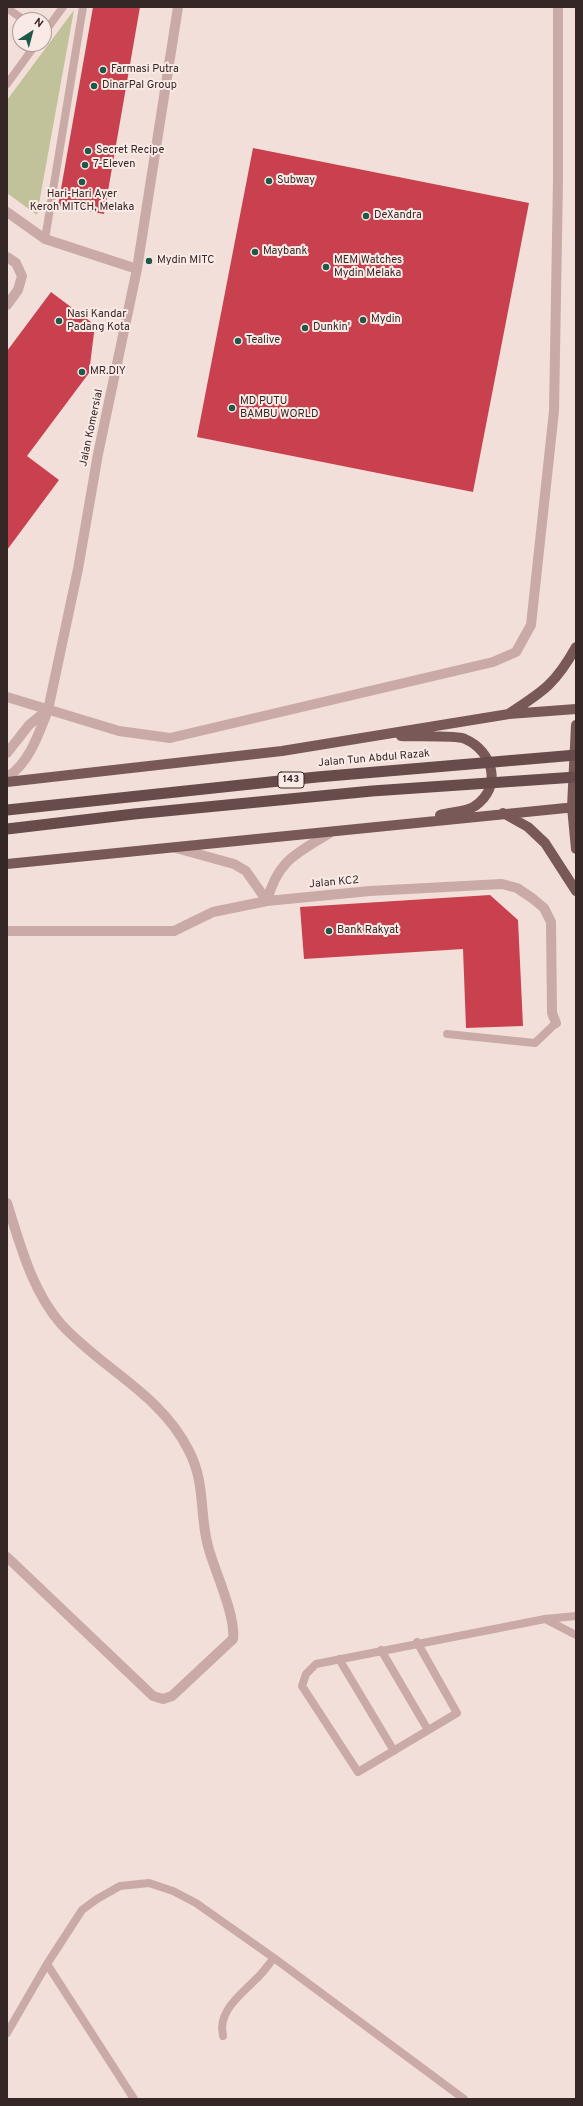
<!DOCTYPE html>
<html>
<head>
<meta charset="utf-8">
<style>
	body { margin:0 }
	#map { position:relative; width:583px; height:2106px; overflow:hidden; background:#f2dfda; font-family:Overpass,sans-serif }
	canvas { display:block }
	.frame { position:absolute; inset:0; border:8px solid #362727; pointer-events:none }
	.north { position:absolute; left:12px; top:12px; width:40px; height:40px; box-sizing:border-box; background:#faeae6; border:1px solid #ac9c9a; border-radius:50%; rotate:36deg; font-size:11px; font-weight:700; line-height:16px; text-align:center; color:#362727 }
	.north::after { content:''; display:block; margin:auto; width:14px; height:18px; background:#1c5948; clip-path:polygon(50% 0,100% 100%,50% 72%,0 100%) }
</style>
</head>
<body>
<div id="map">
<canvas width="583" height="2106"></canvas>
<div class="frame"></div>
<div class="north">N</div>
</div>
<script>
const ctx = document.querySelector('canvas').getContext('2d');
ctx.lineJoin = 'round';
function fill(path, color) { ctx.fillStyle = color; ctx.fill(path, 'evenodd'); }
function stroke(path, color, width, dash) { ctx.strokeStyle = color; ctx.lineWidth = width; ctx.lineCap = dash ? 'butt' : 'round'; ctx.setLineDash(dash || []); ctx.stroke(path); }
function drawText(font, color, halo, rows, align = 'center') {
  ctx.font = font + ' Overpass,sans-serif'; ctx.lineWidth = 4; ctx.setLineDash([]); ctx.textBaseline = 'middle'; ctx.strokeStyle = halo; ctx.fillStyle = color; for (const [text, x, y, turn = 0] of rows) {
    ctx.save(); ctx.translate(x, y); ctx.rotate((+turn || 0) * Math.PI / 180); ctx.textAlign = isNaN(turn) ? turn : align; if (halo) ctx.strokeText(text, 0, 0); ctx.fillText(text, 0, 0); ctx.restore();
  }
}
fill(new Path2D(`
	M74,10L37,215L7,193V100Z`), '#c1c19a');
fill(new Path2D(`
	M93,7H140L104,214L58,206Z
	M253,148L529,203L473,492L197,437Z
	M51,292L95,325L89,373L27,456L59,480L7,550V351Z
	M490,895L518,920L523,1026L466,1028L463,949L304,959L300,907Z`), '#c9414e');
stroke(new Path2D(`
	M7,8L24,20
	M44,33L63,7
	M7,84L36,44
	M45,239L83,7
	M447,1034L535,1043L556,1023
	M545,1619L576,1635
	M417,1642L457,1713L358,1772L302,1686L306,1674L316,1664L545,1619L576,1616
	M381,1650L428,1730
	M339,1659L394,1751
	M47,1964L134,2099
	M7,2033L47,1964L82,1910L97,1899L120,1886L149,1883L173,1891L196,1903L274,1958L464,2099
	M223,2036C217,2011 241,1995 256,1979C263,1973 268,1965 274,1958`), '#caaaa6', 8);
stroke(new Path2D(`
	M7,212L45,239L137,269
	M7,257L16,263L22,276L18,290L7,305
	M7,697L119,731L170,738L493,662L516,652L531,625L554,411L558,180V7
	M7,753L29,725L46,711
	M7,777C29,764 39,733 48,710L78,569L98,454L137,269L178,7
	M176,848L234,864L246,871L267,901
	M267,901C278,859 297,854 331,832
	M7,931H174L213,912L267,901L370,891L502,884L517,888L532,898L544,908L551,922L552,1013L556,1023
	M7,1203C20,1244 32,1291 61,1324C102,1369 161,1394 189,1451C206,1484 199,1513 208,1546C214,1570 236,1615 233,1639L172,1696L163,1699L153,1696L7,1557`), '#caaaa6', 10);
stroke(new Path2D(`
	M510,713C544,691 556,683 576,647
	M576,725L572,807L576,849
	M401,736C413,737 458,735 465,739C493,751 503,787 475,806C467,812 450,812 440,815
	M7,782L282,751L509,714L576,709
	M503,813L528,827L545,843L576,891
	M7,864L576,807`), '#795858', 10);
stroke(new Path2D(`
	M7,810L317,777L576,755
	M7,829L134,814L372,791L576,777`), '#684b4b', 11);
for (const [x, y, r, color] of [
	[103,70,4,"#1c5948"],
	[94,86,4,"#1c5948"],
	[88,151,4,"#1c5948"],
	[85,165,4,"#1c5948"],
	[269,181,4,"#1c5948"],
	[82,182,4,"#1c5948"],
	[366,216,4,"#1c5948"],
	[255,252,4,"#1c5948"],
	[149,261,4,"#1c5948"],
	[326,267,4,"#1c5948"],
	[363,320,4,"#1c5948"],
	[59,321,4,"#1c5948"],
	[305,328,4,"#1c5948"],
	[238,341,4,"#1c5948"],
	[82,372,4,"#1c5948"],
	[232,408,4,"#1c5948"],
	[329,931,4,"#1c5948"]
]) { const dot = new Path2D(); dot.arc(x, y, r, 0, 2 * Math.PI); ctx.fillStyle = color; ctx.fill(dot); stroke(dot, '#faeae6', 1.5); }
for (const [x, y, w] of [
	[291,780,26]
]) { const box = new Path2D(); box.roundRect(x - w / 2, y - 8, w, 16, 3); ctx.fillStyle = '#faeae6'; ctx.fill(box); stroke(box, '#362727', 1); }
drawText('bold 10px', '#362727', null, [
	["143",291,780]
]);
drawText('11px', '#362727', '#faeae6', [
	["Farmasi Putra",111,70],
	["DinarPal Group",102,86],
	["Secret Recipe",96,151],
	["7-Eleven",93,165],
	["Subway",277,181],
	["Hari-Hari Ayer",82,195,"center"],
	["Keroh MITCH, Melaka",82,208,"center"],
	["DeXandra",374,216],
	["Maybank",263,252],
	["Mydin MITC",157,261],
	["MEM Watches",334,261],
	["Mydin Melaka",334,274],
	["Nasi Kandar",67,315],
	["Padang Kota",67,328],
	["Mydin",371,320],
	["Dunkin'",313,328],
	["Tealive",246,341],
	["MR.DIY",90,372],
	["MD PUTU",240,402],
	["BAMBU WORLD",240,415],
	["Bank Rakyat",337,931]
], 'left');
drawText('11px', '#362727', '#faeae6', [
	["Jalan Komersial",92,428,-78],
	["Jalan Tun Abdul Razak",374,759,-5],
	["Jalan KC2",334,883,-5]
]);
</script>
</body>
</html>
